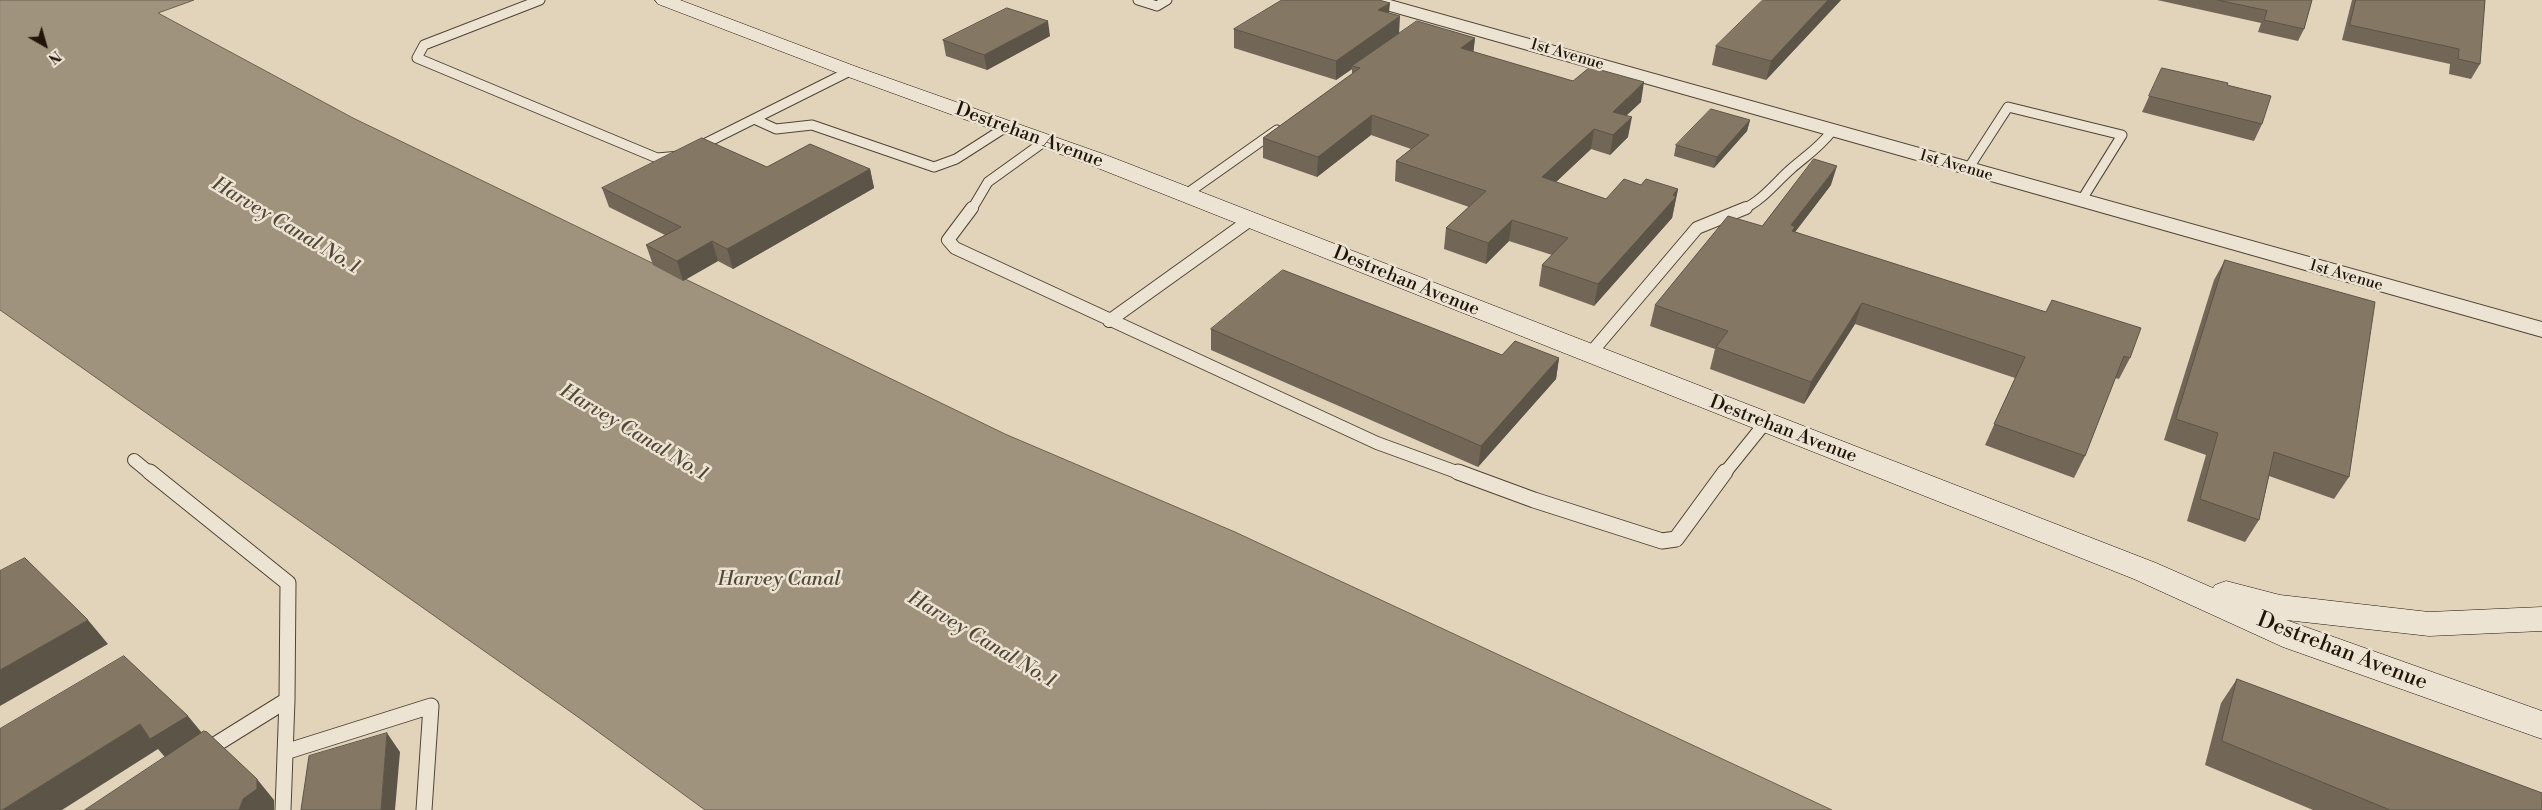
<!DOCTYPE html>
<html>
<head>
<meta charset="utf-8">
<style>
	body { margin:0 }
	#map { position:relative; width:2542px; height:810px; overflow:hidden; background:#e1d4bb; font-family:"Libre Bodoni",serif }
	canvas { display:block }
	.north { position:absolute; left:20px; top:20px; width:50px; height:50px; -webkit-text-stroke:4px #ece3d3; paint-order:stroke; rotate:142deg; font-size:14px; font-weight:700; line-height:20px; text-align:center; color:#201508 }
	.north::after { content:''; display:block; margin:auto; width:18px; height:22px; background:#201508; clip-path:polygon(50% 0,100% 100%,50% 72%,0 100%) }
</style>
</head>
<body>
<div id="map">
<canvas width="2542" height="810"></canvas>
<div class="north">N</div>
</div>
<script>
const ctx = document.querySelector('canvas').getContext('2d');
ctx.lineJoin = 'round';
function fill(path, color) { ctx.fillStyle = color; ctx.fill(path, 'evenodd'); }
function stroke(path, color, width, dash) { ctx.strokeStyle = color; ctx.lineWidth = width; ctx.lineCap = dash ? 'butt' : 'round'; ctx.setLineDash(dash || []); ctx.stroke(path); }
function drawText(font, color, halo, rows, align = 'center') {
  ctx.font = font + ' "Libre Bodoni",serif'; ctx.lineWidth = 5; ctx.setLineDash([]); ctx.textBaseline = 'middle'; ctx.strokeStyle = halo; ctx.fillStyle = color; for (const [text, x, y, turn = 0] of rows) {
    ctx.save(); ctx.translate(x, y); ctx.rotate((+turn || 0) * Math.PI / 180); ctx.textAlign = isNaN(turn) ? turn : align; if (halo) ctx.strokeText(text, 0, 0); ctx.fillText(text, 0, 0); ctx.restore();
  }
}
const water = new Path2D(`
	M0,0H194L158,13L353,118L1005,434L1235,532L1832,810H705L578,717L0,310Z`);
fill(water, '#9f937e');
stroke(water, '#6c614f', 1);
const serviceFar2 = new Path2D(`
	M540,0L424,45L417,58L657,158L680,156L850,71
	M1138,0L1157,6L1167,0
	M754,119L776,129L812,125L934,167L956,159L1006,127
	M1968,169L2008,107L2122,135L2081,201
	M1185,195L1277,130
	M972,209L988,182L1045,141
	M1743,209C1762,201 1776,182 1791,169C1806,156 1820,147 1832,131`);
const serviceFar1 = new Path2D(`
	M972,208L948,240L955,248L1377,443L1462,474
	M1109,321L1250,220
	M1590,354L1697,228L1746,208
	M134,460L151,474
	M1724,474L1765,423`);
const service = new Path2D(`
	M150,472L288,583L287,700
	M1458,472L1534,500L1662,541L1676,539L1725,472
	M205,751L287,700L283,810
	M285,752L431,706L424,810`);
const minor = new Path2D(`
	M1362,0H1390L2542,322V337L1365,4Z`);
const secondary = new Path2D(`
	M655,0H680L857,67L1106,155L2156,563L2213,588L2215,585L2226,581L2280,595L2429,612L2542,607V631L2429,636L2286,620L2542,711V739L2283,647L2134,579L1090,165L843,75L658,4Z`);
stroke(serviceFar2, '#504535', 11);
stroke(serviceFar1, '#504535', 14);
stroke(service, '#504535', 17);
stroke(minor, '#504535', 2);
stroke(secondary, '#201508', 1);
stroke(serviceFar2, '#ece3d3', 9);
stroke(serviceFar1, '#ece3d3', 12);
stroke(service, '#ece3d3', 15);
fill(minor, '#ece3d3');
fill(secondary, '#ece3d3');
fill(new Path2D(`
	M1841,0L1766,80L1712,65L1716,46Z
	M2157,0H2312L2304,29L2298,41L2258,32L2261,23Z
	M2352,0H2485L2480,64L2471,79L2449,74L2450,64L2342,40Z
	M1389,13L1399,33L1475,38L1473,52L1641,102L1626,116L1628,137L1610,155L1591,149L1556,182L1606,199L1641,185L1678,189L1672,218L1594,306L1539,286L1542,265L1552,255L1509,241L1486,264L1444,249L1446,228L1469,207L1395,181L1396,161L1411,149L1371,135L1317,177L1263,158V138L1352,74V69L1336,80L1234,48V29Z
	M1050,36L987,70L946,56L943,40Z
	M2162,68L2262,124L2254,141L2142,112Z
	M1750,120L1747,131L1714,168L1674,156L1676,145Z
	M767,167L870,169L874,188L733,269L718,261L683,281L653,265L646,245L665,235L609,207L602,188Z
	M1831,185L1795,232L2130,358L2119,379L2115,378L2085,456L2074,478L1985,445L2015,378L1855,324L1804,404L1710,369L1715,349L1650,326L1655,305L1762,226Z
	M2225,260L2349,477L2334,499L2269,476L2259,520L2245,542L2187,521L2206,455L2164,440L2214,280Z
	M1211,329L1502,355L1559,358L1556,379L1478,467L1211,350Z
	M2237,679L2542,810H2313L2205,765L2221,703Z`), '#726757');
fill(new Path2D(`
	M1828,0H1841L1766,80L1771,61Z
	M1390,3L1388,22L1378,10Z
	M1400,16L1399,35L1352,66V69L1336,80V61Z
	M1048,21L1050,36L987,70L984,55Z
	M1475,38L1473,56L1461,48Z
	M1644,82L1641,102L1609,131L1613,112Z
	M1372,115L1371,135L1317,177L1318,157Z
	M1632,117L1628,137L1610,155L1613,135Z
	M1750,120L1747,131L1714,168L1717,157Z
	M1594,129L1591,149L1539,198L1542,177Z
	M1837,166L1831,185L1792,236L1791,225Z
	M870,169L874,188L733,269L727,249Z
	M1678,189L1672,218L1594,306L1598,284Z
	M1512,220L1509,241L1486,264L1488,243Z
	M712,241L718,261L683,281L677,261Z
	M1862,303L1855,324L1804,404L1811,382Z
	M1559,358L1556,379L1478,467L1481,446Z
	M88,620L108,644L0,706V670Z
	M188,716L207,739L170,763L158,749L62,810H2L140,724Z
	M387,733L400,752L395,810H381Z
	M257,779L274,800V810H239L243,799Z`), '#5c5447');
const building = new Path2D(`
	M1282,0H1379L1390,3L1378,10L1400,16L1336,61L1234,29Z
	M1763,0H1828L1771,61L1716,46Z
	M2218,0H2312L2304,29L2264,20L2267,11Z
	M2356,0H2485L2480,64L2458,59L2459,49L2350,25Z
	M1007,8L1048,21L984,55L943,40Z
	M1417,21L1475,38L1461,48L1573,81L1590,67L1644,82L1613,112L1632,117L1613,135L1594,129L1542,177L1606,199L1624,179L1641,185L1646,179L1678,189L1673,195L1676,197L1598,284L1542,265L1568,238L1512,220L1488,243L1446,228L1486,191L1396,161L1429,135L1372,115L1318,157L1263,138L1360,68L1352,66Z
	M2162,68L2228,83L2227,85L2271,96L2262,124L2149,96Z
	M1711,109L1750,120L1717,157L1676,145Z
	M702,138L767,167L810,144L870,169L727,249L712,241L677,261L646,245L681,227L602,188Z
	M1814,159L1837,166L1791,225L1795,227L1792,231L2046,312L2052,300L2141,328L2130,358L2124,356L2085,456L1994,424L2025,357L1862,303L1811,382L1716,347L1728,331L1655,305L1728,216L1762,226Z
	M2225,260L2375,302L2349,477L2274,452L2259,520L2200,499L2218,433L2176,419Z
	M1283,270L1502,355L1515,341L1559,358L1481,446L1211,329Z
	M25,558L88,620L0,670V571Z
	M124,656L188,716L150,739L140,724L2,810H0V729Z
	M2237,679L2542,793V810H2390L2222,741Z
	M204,731L207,732L257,779V789L243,799L239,810H85Z
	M387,733L381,810H301L309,756Z`);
fill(building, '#847865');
stroke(building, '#5c5447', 1);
drawText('16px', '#201508', '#ece3d3', [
	["1st Avenue",1567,55,16],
	["1st Avenue",1956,166,16],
	["1st Avenue",2346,276,16]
]);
drawText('19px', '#201508', '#ece3d3', [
	["Destrehan Avenue",1029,136,20],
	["Destrehan Avenue",1406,282,22],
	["Destrehan Avenue",1783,430,21]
]);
drawText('italic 20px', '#534737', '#ece3d3', [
	["Harvey Canal No. 1",285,226,31],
	["Harvey Canal No. 1",633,433,31],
	["Harvey Canal",779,580],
	["Harvey Canal No. 1",981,640,31]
]);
drawText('22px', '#201508', '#ece3d3', [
	["Destrehan Avenue",2342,652,21]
]);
</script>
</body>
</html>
